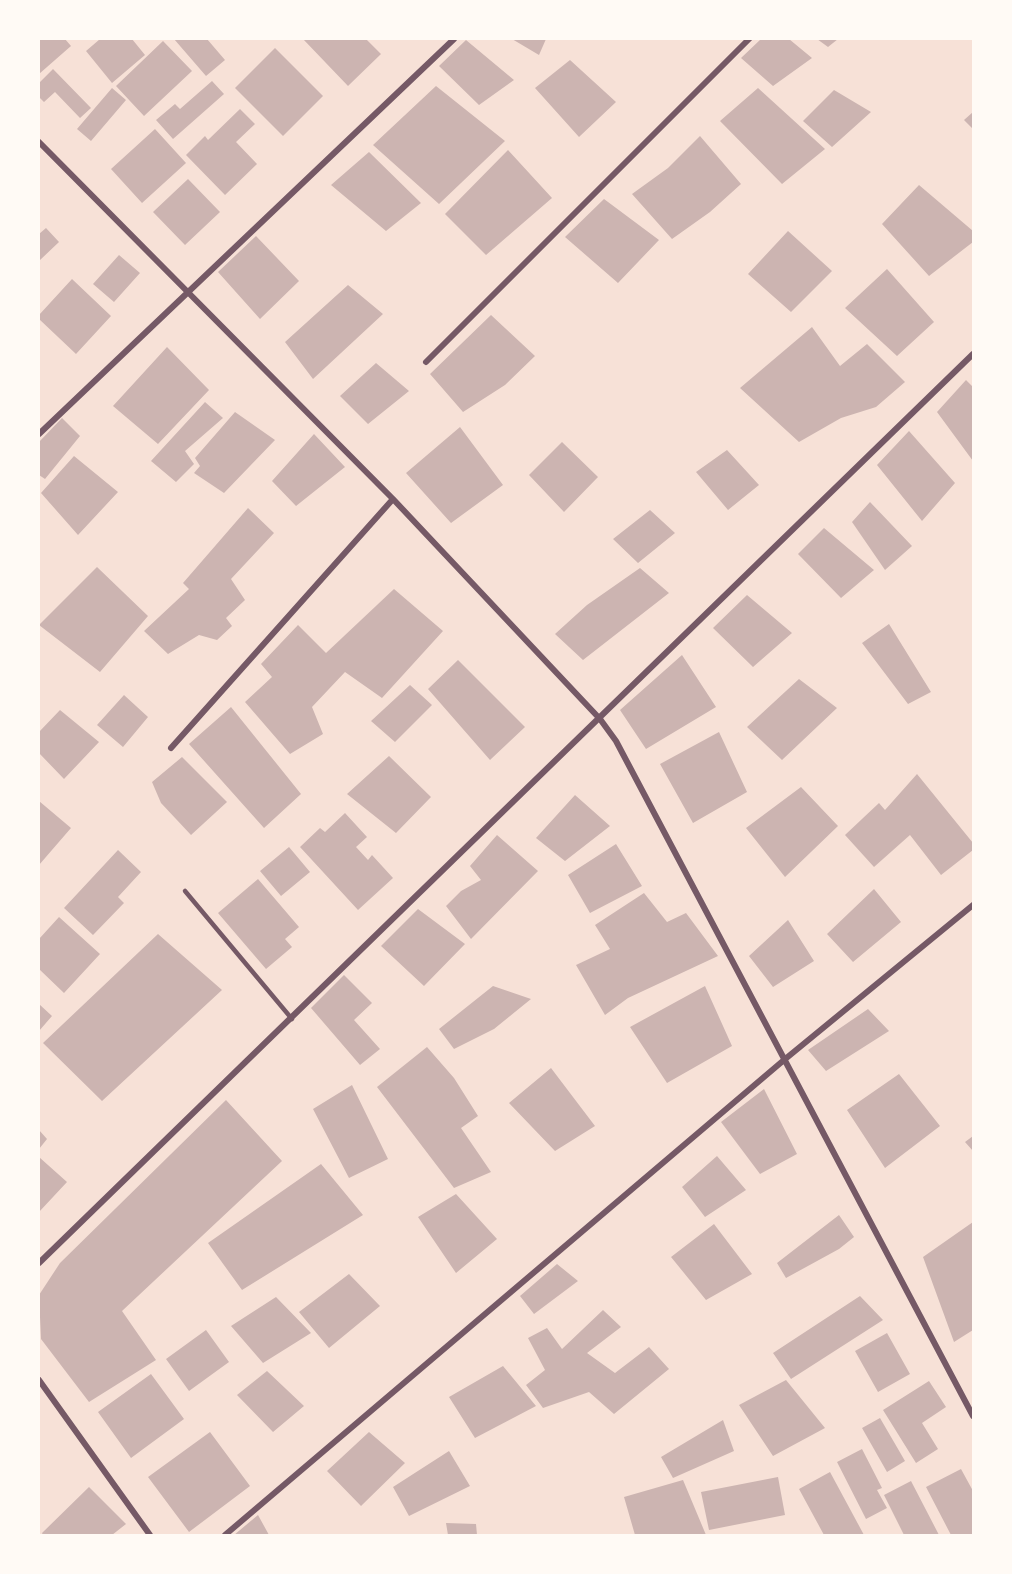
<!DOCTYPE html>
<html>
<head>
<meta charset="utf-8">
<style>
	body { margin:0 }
	#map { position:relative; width:1012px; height:1574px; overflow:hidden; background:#f7e1d7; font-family:"PT Sans Narrow",sans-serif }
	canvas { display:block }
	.frame { position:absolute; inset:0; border:40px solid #fffaf5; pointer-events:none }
</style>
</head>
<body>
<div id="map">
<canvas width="1012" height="1574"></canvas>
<div class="frame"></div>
</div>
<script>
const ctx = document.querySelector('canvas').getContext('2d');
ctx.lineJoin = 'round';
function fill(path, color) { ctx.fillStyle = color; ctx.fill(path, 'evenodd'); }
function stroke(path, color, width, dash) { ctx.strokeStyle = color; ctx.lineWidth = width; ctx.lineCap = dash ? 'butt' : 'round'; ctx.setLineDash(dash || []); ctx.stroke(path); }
fill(new Path2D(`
	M39,39H65L71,46L39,74Z
	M100,39H132L145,55L112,83L86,51Z
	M174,39H207L225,60L206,76Z
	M303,39H366L381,54L348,86Z
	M512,39H546L539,55Z
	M761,39H789L812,58L773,86L741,58Z
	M817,39H838L828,47Z
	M466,40L514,80L479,105L439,66Z
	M163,41L192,71L144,116L116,86Z
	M275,48L323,96L283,136L235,88Z
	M570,60L616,102L579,137L535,88Z
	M53,69L91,108L80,118L55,92L44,102L39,97V83Z
	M212,81L224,94L173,139L156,120L175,104L180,109Z
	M436,86L505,141L439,204L373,145Z
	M112,88L126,100L91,141L77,129Z
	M758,88L825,149L782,184L720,121Z
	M834,90L871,112L832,147L803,121Z
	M240,109L255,124L236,142L257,164L225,195L186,155L205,136L208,140Z
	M973,112V129L964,120Z
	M155,129L186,163L142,203L111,169Z
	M700,136L741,184L710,212L672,239L632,194L668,168Z
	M508,150L552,198L486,255L445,214Z
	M369,152L421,203L386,231L331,185Z
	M188,179L220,212L185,245L153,212Z
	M919,185L973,231V242L929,276L882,224Z
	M604,199L659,240L618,283L565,237Z
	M46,228L59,242L39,261V234Z
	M788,231L832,271L791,312L748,274Z
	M256,236L299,281L260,319L218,272Z
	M119,255L140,273L114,302L93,284Z
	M887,269L934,322L897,356L845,308Z
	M72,279L111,316L76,354L39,319V315Z
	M348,285L383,314L313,379L285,342Z
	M491,315L535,356L505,385L463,412L430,374Z
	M812,327L840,366L867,344L905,382L876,407L841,418L799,442L740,388Z
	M167,347L209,390L158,444L113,406Z
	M376,363L409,391L368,424L340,396Z
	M966,380L973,387V461L937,412Z
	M205,402L223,418L185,451L194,464L176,482L151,461Z
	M235,412L275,440L224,493L194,473L200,466L195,458Z
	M62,418L80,436L45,479L39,475V442Z
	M460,427L503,485L451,523L406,473Z
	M909,431L955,483L922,521L877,465Z
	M314,434L345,467L296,506L272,481Z
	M562,442L598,477L564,512L529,475Z
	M727,450L759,485L728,510L696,472Z
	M74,456L118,492L78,535L41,493Z
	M870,502L912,546L885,570L852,522Z
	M248,508L274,533L231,579L245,600L226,618L232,626L217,640L199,635L168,654L144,631L189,589L183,583Z
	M650,510L675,533L638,563L613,539Z
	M824,528L874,570L841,598L798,554Z
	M97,567L148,616L100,672L39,625Z
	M640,568L669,593L583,660L555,634L587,605Z
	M394,589L443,631L382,698L345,672L312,707L323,734L290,754L245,702L272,677L261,664L298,625L326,653Z
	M747,595L792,633L753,667L713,628Z
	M889,624L931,692L908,704L862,643Z
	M682,655L716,707L646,749L620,710Z
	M458,660L525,727L490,760L428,689Z
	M799,679L837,708L782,760L747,727Z
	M410,685L432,705L395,742L371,721Z
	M124,695L148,717L123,747L97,725Z
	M231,707L301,794L264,828L189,744Z
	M60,710L99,742L64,779L39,753V732Z
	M719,732L747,792L693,823L660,764Z
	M389,756L431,797L396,833L347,794Z
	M182,757L227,802L191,835L161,803L152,782Z
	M917,774L973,843V850L941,875L910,835L874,867L845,835L879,803L885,810Z
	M801,787L838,826L785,877L746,828Z
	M575,795L610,826L565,861L536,838Z
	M39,801L71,828L39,865Z
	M345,813L367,837L356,847L368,860L372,855L393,878L358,910L300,847L320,828L325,832Z
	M497,835L538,871L471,939L446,906L461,891L481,880L470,866Z
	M616,844L642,886L590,913L568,875Z
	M289,847L310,872L281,896L260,871Z
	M118,850L141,872L118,897L124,903L93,935L64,908Z
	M258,879L299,927L285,939L292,947L266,969L218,913Z
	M874,889L901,922L853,962L827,934Z
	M644,893L667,922L686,913L718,956L628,998L605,1015L576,965L610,949L595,925Z
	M418,909L465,944L424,986L381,946Z
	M59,917L100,954L64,993L39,969V939Z
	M788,920L814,961L773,987L749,956Z
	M158,934L222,990L102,1101L43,1043Z
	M344,975L372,1003L354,1020L380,1049L360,1065L311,1008Z
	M493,986L531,999L494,1029L454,1049L439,1029Z
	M705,986L732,1046L667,1083L630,1027Z
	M39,1004L52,1016L39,1031Z
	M868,1009L889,1031L826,1071L808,1050Z
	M427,1047L454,1078L478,1116L461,1128L491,1172L454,1188L377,1087Z
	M551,1068L595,1126L555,1151L509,1103Z
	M899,1074L940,1126L885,1168L847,1110Z
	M352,1085L388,1159L349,1178L313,1109Z
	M764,1089L797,1154L760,1174L721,1122Z
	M226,1100L282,1161L122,1311L156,1360L89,1402L41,1339L39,1295L60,1263Z
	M39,1130L47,1139L39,1149Z
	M973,1136V1151L965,1142Z
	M717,1156L746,1190L705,1217L682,1187Z
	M39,1157L67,1182L39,1212Z
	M321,1164L363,1215L242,1290L208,1243Z
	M456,1194L497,1239L456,1273L418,1217Z
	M839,1215L854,1237L839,1249L786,1278L777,1263Z
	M973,1222V1330L954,1342L923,1257Z
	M714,1224L752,1274L706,1300L671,1257Z
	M557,1264L578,1281L534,1314L520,1296Z
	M349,1274L380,1306L329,1348L299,1312Z
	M860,1296L883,1320L791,1379L773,1353Z
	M276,1297L311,1333L263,1363L231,1326Z
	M603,1310L621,1327L587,1353L615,1373L649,1347L669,1369L614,1414L589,1392L543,1408L526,1385L545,1370L528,1338L547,1328L562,1349Z
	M206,1330L229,1362L189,1391L166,1359Z
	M887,1333L910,1374L878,1392L855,1351Z
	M503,1366L536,1406L475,1438L449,1397Z
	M267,1371L304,1406L273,1432L237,1395Z
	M151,1374L184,1419L131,1458L98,1412Z
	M786,1380L825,1428L773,1456L739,1405Z
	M929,1381L946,1407L922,1423L938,1449L916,1463L883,1410Z
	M880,1418L905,1461L887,1472L862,1428Z
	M723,1420L734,1451L673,1478L661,1457Z
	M210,1432L250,1486L189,1532L148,1477Z
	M369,1432L405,1463L361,1506L327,1471Z
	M862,1449L882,1488L877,1490L887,1508L866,1519L837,1462Z
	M449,1451L470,1486L409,1516L393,1487Z
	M961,1469L973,1491V1535H951L926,1487Z
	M830,1472L864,1535H824L799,1489Z
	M778,1477L785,1515L709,1530L701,1492Z
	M683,1480L706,1535H635L624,1497Z
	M911,1481L939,1535H904L884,1495Z
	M89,1487L126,1524L112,1535H43L42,1533Z
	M258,1515L269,1535H234Z
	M446,1523L476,1524L477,1535H448Z`), '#ccb4b1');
stroke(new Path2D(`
	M185,891L292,1019`), '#755966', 4.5);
stroke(new Path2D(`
	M39,142L393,499L600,719L616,741L973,1416
	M426,362L749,39
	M39,434L454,39
	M171,748L393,499
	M39,1263L973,354
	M39,1380L150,1535
	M225,1535L784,1060L973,905`), '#755966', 6);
</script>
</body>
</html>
